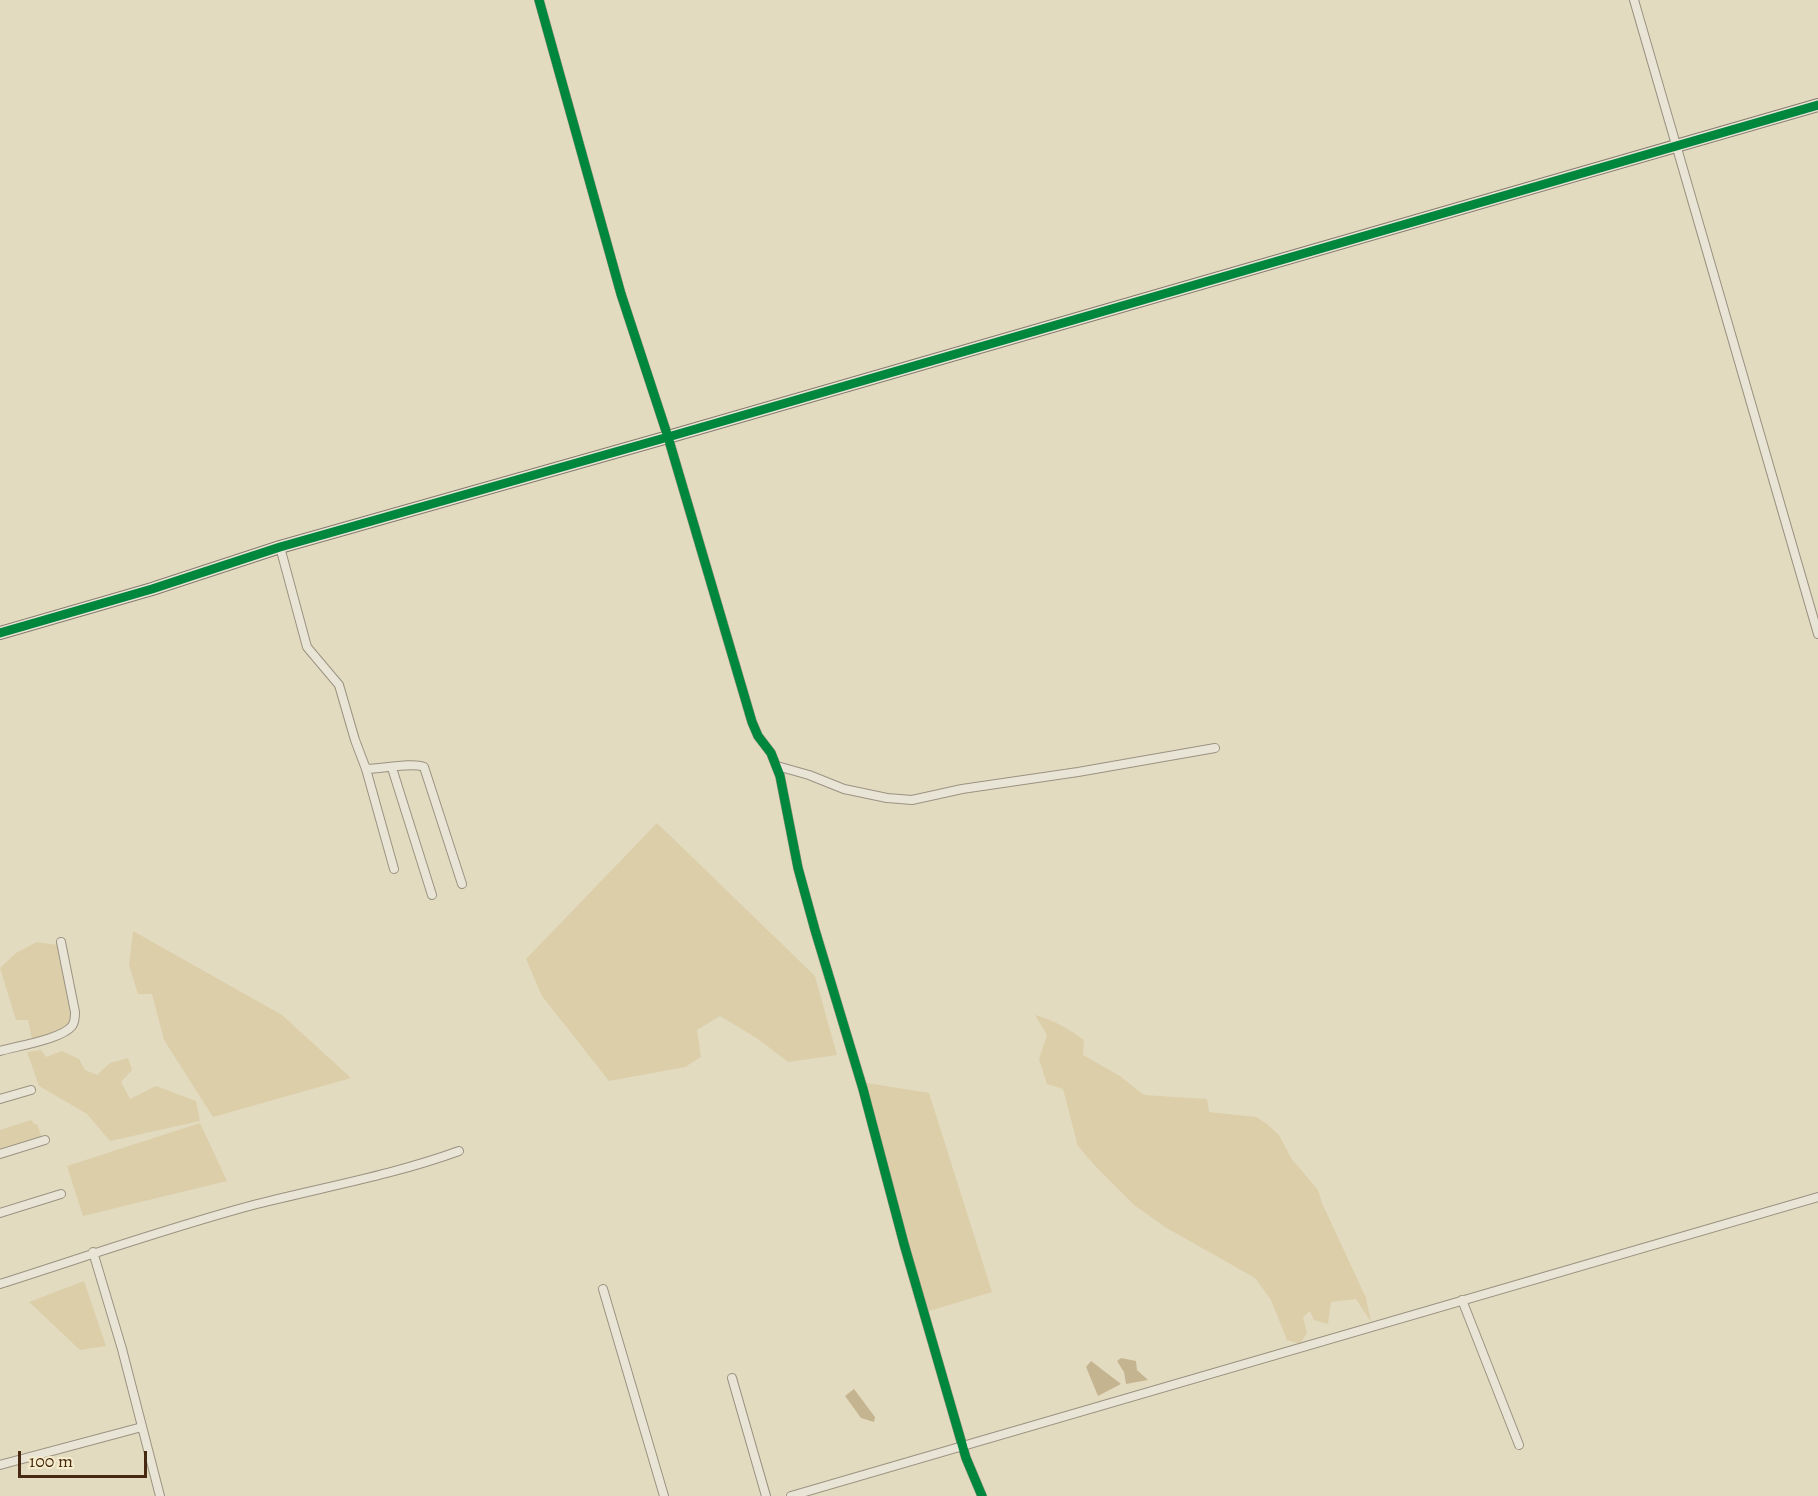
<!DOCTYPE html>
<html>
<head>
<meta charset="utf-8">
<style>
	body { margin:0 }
	#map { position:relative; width:1818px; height:1496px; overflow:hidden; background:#e3dbc0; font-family:Alegreya,serif }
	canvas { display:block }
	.scale { position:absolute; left:18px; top:1451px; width:129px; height:27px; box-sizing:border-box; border:3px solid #472912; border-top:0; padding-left:8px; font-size:18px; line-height:21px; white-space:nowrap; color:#472912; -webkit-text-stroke:4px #f6edcd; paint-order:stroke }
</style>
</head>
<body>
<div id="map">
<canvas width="1818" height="1496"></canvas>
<div class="scale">100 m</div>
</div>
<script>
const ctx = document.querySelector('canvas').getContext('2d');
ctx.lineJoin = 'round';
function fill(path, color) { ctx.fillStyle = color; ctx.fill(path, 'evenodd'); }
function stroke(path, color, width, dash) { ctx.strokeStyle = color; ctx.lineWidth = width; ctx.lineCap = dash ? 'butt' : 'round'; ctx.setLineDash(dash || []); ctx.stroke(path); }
fill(new Path2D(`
	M657,823L815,976L837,1055L788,1062L758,1039L720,1016L697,1030L701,1057L685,1067L609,1081L542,996L526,959Z
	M133,931L282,1015L351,1078L213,1117L164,1040L152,994H138L129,965Z
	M37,942L58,945L71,1019L63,1029L32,1039L28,1020H16L0,968L16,953Z
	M1035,1015C1054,1020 1069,1029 1084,1040L1083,1055L1120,1076L1144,1095L1207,1099L1209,1112L1256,1117L1267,1124L1279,1135L1291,1158L1318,1190L1322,1203L1366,1298L1371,1322L1356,1299L1331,1302L1328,1324L1314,1320L1310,1311L1303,1317L1307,1333L1300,1344L1287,1340L1271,1300L1255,1278L1165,1227L1134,1205L1095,1166L1078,1146L1063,1089L1047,1084L1039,1059L1047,1035Z
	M41,1050L46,1057L62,1051L79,1059L85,1070L97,1075L110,1063L128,1058L132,1070L121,1082L130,1099L156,1086L196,1101L200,1121L110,1141L87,1114L39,1086L27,1052Z
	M861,1082L929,1093L992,1292L926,1312Z
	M31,1120L34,1124H37L42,1138L0,1151V1130Z
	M200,1123L227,1181L83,1216L67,1166Z
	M84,1281L106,1346L80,1350L29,1302Z`), '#dbcea9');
fill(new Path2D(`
	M1121,1358L1136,1361L1137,1370L1148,1380L1126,1384L1124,1372L1117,1361Z
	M1091,1361L1121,1384L1098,1396L1086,1367Z
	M854,1389L875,1417L874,1422L861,1418L845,1396Z`), '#c4b490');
const street = new Path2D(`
	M539,0L621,294L668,437L752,722L758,736L771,753L780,776L798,868L815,930L863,1089L904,1244L966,1458L982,1496
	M1634,0L1818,634
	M280,547L307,647L339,685L355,740L366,769L394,869
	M777,766L809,775L844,789L887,798L912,800L962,789L1078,772L1215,748
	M392,768L432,895
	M366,769C381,769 413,762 424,767L462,884
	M0,1051C17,1046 62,1039 72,1026C75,1022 75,1017 75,1012L61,942
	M0,1099L31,1090
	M0,1154L45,1140
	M0,1213L61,1194
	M93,1252L122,1349L160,1496
	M0,1284C85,1257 170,1227 257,1204C324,1187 393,1175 459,1151
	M603,1289L664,1496
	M1462,1300L1519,1445
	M732,1378L766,1496
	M0,1465L142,1427
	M791,1496L1818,1197`);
const secondary = new Path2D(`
	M0,633L152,589L280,547L668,437L1818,105`);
stroke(street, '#9b9280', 10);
stroke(secondary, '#847a6a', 14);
stroke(street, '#e8e4d6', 8);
stroke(secondary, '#e8e4d6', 12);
stroke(new Path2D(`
	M539,0L621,294L668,437L752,722L758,736L771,753L780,776L798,868L815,930L863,1089L904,1244L966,1458L982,1496
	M0,633L152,589L280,547L668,437L1818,105`), '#00873e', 9);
</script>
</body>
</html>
